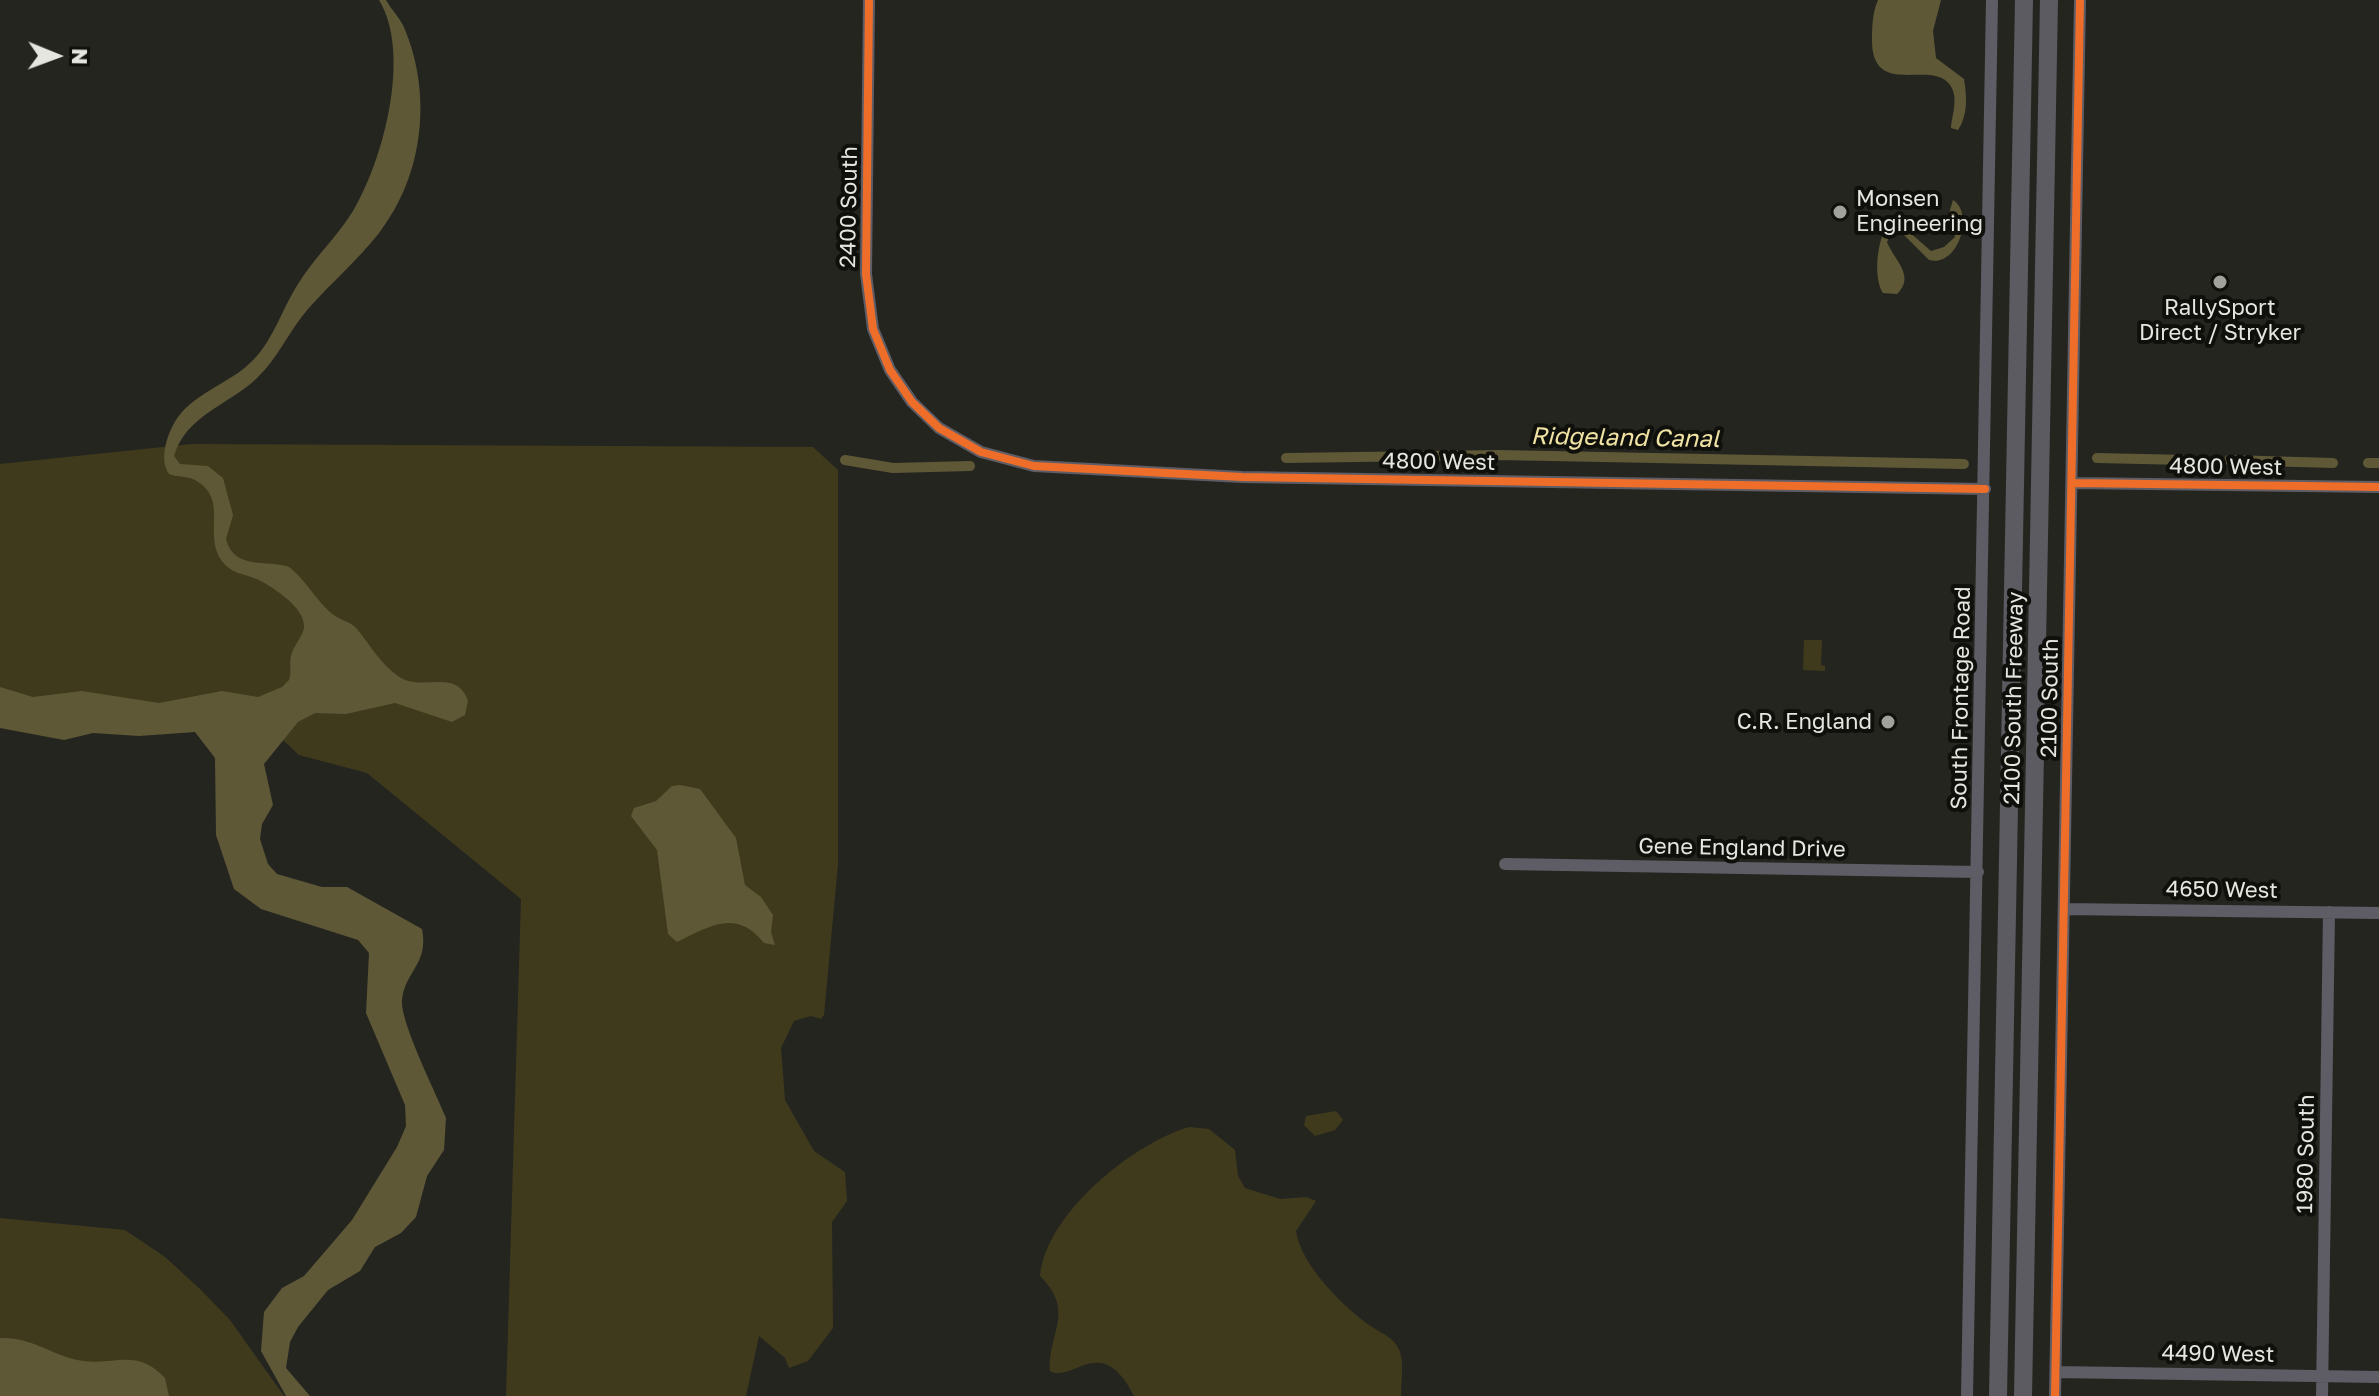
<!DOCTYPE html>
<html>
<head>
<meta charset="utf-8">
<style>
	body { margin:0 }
	#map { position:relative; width:2379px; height:1396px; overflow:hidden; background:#252520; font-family:"Golos Text",sans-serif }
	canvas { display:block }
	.north { position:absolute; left:16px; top:16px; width:80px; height:80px; -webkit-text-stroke:6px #0f0f0b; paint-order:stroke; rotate:91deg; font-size:22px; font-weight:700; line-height:32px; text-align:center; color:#e6e6e0 }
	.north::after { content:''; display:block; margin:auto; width:28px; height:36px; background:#e6e6e0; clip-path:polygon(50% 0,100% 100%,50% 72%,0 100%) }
</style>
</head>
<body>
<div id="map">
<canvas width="2379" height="1396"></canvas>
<div class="north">N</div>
</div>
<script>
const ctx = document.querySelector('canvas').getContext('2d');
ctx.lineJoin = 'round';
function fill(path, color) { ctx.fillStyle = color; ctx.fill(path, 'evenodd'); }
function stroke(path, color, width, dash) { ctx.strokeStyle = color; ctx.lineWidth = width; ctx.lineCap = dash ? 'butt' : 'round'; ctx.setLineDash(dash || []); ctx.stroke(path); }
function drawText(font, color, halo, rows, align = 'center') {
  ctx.font = font + ' "Golos Text",sans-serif'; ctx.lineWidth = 8; ctx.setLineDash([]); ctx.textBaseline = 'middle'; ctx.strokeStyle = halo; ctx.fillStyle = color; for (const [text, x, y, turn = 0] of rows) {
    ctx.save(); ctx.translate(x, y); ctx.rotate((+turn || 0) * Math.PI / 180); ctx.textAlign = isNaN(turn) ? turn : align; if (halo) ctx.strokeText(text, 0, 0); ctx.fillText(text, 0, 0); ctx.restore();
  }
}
fill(new Path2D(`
	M192,444L813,447L838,470V864L824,1015L821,1019L811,1016L794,1021L781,1048L785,1100L814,1151L845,1172L847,1201L832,1222L833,1328L808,1361L789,1368L785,1358L759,1336L746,1396H506L521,899L367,773L299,755L269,727L0,706V464Z
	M1804,640H1822L1821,665L1825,666V671L1803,670Z
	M1336,1111L1343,1120L1335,1130L1315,1136L1304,1125L1306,1116Z
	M1189,1127L1209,1129L1235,1150L1238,1176L1245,1188L1280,1199L1306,1197L1316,1201L1296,1231C1300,1264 1345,1309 1372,1327C1383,1334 1395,1338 1400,1352C1404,1364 1401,1383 1401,1396H1134C1101,1331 1073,1384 1050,1371C1048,1332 1076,1312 1040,1276C1046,1214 1132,1144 1189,1127Z
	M0,1218L125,1230L165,1257L200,1289L230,1320L284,1396H0Z`), '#403a1d');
fill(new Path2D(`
	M379,0H386C391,9 398,16 403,25C433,93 424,175 379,233C357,261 331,283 308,309C289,331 278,358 257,378C229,405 186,415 174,456L180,464L208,466L223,478L233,515L226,539C234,571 267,559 289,567C305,579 315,599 331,613C339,620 350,621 357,629C370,645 380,663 398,676C420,693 457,667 468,701L465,715L452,722L395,703L346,714L315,713L298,722L264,764L273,805L262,824L260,839L268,864L277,874L322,887H347L422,929C429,964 405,971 402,1000C400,1022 436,1093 446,1118L444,1150L427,1176L416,1217L401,1233L375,1247L360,1271L328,1290L298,1327L290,1342L286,1368L310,1396H286L261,1351L264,1312L282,1288L304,1276L352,1220L397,1147L406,1126L405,1105L366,1013L369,953L358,940L261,909L234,889L216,835L215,758L195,732L139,736L93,733L64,740L0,728V687L33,697L82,691L159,703L222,691L258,697L282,687L289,680C292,672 289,664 291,656C293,646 302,638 304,628C306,608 274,588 259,580C246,574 231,574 222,561C202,533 231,498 193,479C185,476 176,477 169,474C158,459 168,431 178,417C197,391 234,382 255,358C274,338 283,307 298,284C314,258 337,237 353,211C383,161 412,54 379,0Z
	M1878,0H1941L1933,31L1936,58L1964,79C1967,97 1968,115 1958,130L1951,128C1952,114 1959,98 1950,85C1932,59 1874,98 1872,43C1872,29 1872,13 1878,0Z
	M1953,200C1975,214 1958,268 1929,260L1898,229L1892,230L1887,242C1894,260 1916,276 1897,294L1883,293C1873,278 1877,241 1887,226L1900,224L1931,251L1944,247L1955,237L1950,210Z
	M680,785L700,789L736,838L745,885L761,897L773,915L771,932L775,945L764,943C737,909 711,925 677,942L668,934L657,850L631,816L634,808L656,801L672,786Z
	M0,1338C35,1337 55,1358 84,1361C117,1365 136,1348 165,1378L169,1396H0Z`), '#5e5837');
stroke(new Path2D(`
	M1286,458L1499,455L1964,464
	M2097,458L2187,460
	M845,460L893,468L970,466
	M2229,460L2333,463
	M2368,463H2379`), '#5e5837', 10);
stroke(new Path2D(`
	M869,0L866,274L873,329L890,370L912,402L939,428L981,452L1034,466L1242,477L1985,489
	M2073,483L2379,487
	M1505,864L1978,872
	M2064,909L2379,913
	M2056,1372L2379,1377
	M1967,1396L1992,0
	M2055,1396L2080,0
	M2322,1396L2329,912`), '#5e5d66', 12);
stroke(new Path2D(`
	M1998,1396L2024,0
	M2023,1396L2049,0`), '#5c5b61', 18);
stroke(new Path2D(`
	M869,0L866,274L873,329L890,370L912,402L939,428L981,452L1034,466L1242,477L1985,489
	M2073,483L2379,487
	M2055,1396L2080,0`), '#ee6e29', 8);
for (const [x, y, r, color] of [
	[1840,212,8,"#a2a29d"],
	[2220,282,8,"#a2a29d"],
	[1888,722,8,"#a2a29d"]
]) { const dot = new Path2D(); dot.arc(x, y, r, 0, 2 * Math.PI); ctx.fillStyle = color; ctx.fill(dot); stroke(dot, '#0f0f0b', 3); }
drawText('22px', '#e6e6e0', '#0f0f0b', [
	["Monsen",1856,199],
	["Engineering",1856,224],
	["RallySport",2220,308,"center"],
	["Direct / Stryker",2220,333,"center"],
	["C.R. England",1872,722,"right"]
], 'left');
drawText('22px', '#e6e6e0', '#0f0f0b', [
	["2400 South",849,207,-89],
	["4800 West",1439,462,1],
	["4800 West",2226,467,1],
	["South Frontage Road",1961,698,-89],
	["2100 South Freeway",2014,698,-89],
	["2100 South",2050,698,-89],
	["Gene England Drive",1742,848,1],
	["4650 West",2222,890,1],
	["1980 South",2306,1154,-89],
	["4490 West",2218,1354,1]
]);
drawText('italic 24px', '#f0e3a3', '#0f0f0b', [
	["Ridgeland Canal",1625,438,1]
]);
</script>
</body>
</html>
